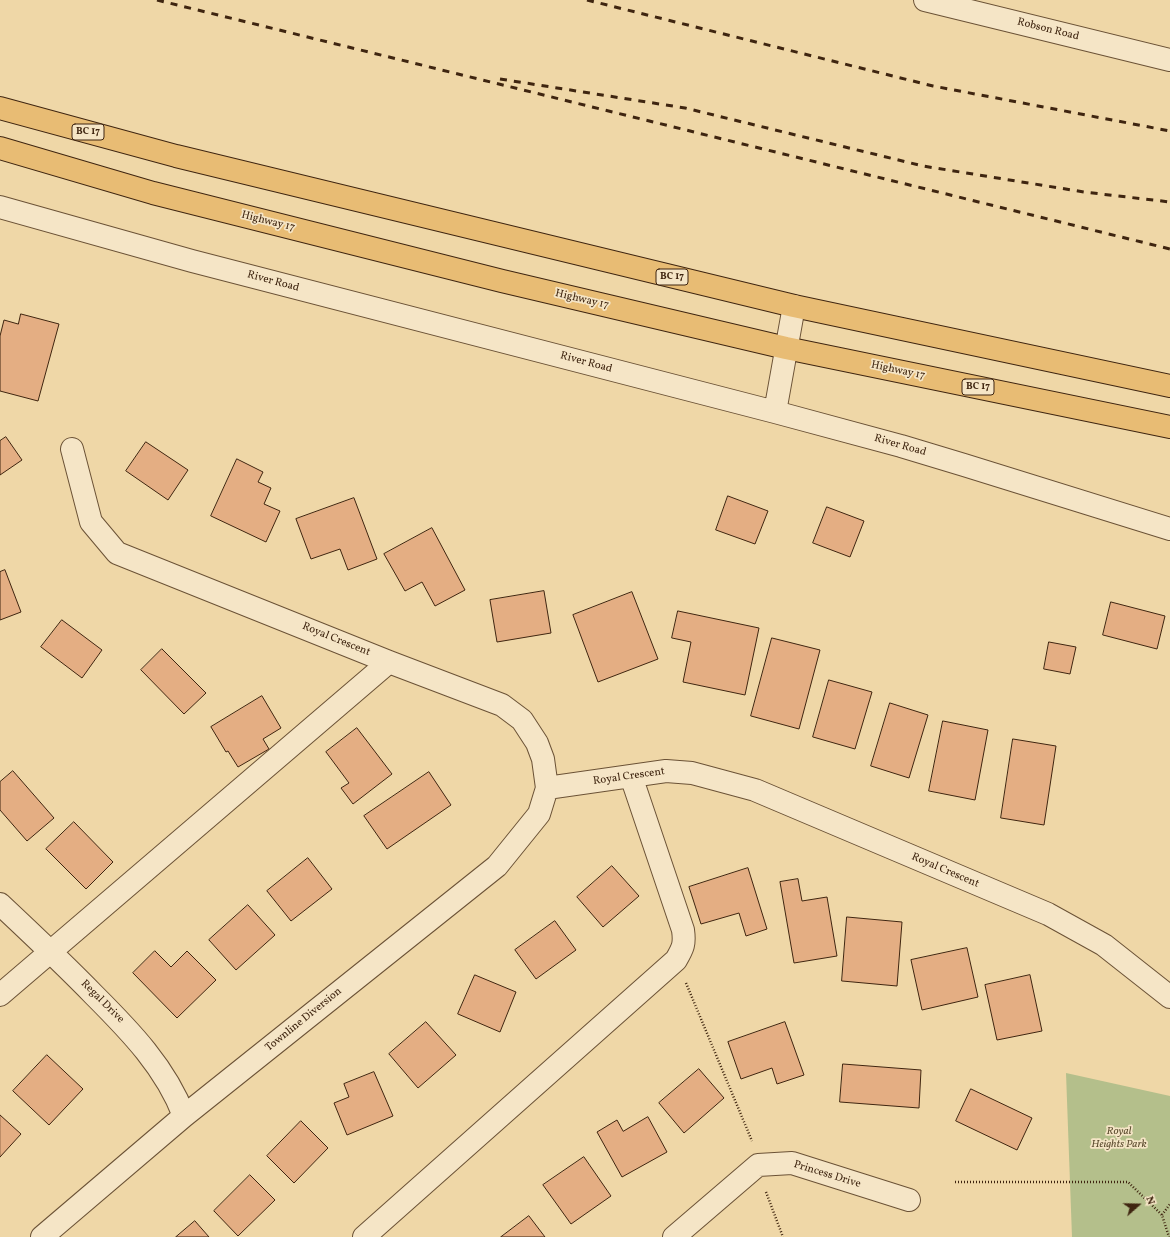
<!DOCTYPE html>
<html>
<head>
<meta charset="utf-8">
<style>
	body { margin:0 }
	#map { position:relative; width:1170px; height:1237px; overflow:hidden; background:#efd7a7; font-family:Vollkorn,serif }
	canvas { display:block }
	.north { position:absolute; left:1118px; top:1185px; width:40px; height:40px; -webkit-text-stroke:3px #f5e5c6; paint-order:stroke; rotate:70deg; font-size:11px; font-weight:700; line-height:16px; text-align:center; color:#3f2510 }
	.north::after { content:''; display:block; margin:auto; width:14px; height:18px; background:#3f2510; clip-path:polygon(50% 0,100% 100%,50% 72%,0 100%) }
</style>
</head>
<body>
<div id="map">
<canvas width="1170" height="1237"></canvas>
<div class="north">N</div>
</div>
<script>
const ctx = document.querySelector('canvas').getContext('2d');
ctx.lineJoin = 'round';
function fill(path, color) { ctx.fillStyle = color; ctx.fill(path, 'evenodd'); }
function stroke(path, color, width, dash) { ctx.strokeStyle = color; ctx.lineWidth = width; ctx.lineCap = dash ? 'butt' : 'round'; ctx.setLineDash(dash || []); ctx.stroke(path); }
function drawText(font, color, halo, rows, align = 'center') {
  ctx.font = font + ' Vollkorn,serif'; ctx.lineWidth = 3.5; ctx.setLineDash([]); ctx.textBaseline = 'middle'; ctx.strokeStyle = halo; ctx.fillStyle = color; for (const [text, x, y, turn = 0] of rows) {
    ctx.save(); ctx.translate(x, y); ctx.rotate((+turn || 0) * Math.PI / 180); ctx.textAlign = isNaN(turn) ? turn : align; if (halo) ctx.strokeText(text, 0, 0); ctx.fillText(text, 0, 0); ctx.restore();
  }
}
fill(new Path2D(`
	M1066,1073L1170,1096V1237H1072Z`), '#b4bf8b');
const building = new Path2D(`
	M21,314L59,324L38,401L0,391V336L4,320L18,324Z
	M6,437L22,460L0,475V441Z
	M146,442L188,470L168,500L126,471Z
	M237,459L263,472L258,482L271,488L264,504L280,511L266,542L211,516Z
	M728,496L768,511L755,544L716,530Z
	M354,498L377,559L348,570L340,549L311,559L296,519Z
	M827,507L864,521L850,557L813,543Z
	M432,528L465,590L435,606L422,582L405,591L384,554Z
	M5,570L21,612L0,620V572Z
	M544,591L551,633L497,642L490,600Z
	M632,592L658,659L598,682L573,615Z
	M1111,602L1165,616L1157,649L1103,635Z
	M678,611L759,628L745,695L683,682L691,642L672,638Z
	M62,620L102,650L82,678L41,647Z
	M772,638L820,650L799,729L751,716Z
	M1049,642L1076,647L1070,674L1044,669Z
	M162,649L206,693L184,714L141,670Z
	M829,680L872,692L855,749L813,737Z
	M262,696L281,728L263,739L269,749L238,767L228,751L226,752L211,727Z
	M890,703L928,715L909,778L871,766Z
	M943,721L988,730L975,800L929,791Z
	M357,728L392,774L353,804L341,788L349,783L326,752Z
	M1013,739L1056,746L1044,825L1001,818Z
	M13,771L54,818L27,841L0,810V782Z
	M429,772L451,805L387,849L364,816Z
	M74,822L113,862L86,889L46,849Z
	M308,858L332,889L291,921L267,891Z
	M612,866L639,896L603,927L577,897Z
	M748,868L767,929L746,936L739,913L701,924L689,887Z
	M798,879L802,901L827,897L837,956L794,963L780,882Z
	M248,905L275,935L236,970L209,940Z
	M847,917L902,922L897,986L842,981Z
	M555,921L576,950L536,979L515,950Z
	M967,948L978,997L922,1010L911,960Z
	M155,951L171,967L187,951L216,980L177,1018L133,973Z
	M475,975L516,992L500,1032L458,1014Z
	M1030,975L1042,1031L997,1040L985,985Z
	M426,1022L456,1055L418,1088L389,1054Z
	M785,1022L804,1075L777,1084L772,1068L741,1079L728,1042Z
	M47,1055L83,1089L49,1125L13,1091Z
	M843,1064L921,1070L919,1108L840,1102Z
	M699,1069L724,1098L684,1133L659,1103Z
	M374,1072L393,1116L347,1135L334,1103L349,1097L344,1084Z
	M971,1089L1032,1118L1017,1150L956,1121Z
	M0,1115L21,1134L0,1157Z
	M648,1117L667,1152L622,1177L597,1132L617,1120L623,1131Z
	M301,1121L328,1148L294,1183L267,1156Z
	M584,1157L611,1196L571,1224L543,1185Z
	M250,1175L275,1200L238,1236L214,1211Z
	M529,1216L545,1237H501Z
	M195,1221L209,1237H176Z`);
fill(building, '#e4ae83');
stroke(building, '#3f2510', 1);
const minor = new Path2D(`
	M925,0L1170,60
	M0,207L192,261L775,412L901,446L964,465L1170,529
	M775,412L794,306
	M72,449L91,522L117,553L389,662L502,705L522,720L537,743L543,759L547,788L666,771L692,773L755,790L1048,914L1104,945L1170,997
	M0,904C32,934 64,964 94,995C130,1031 166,1068 184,1116
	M0,995L389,662
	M42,1237L184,1116L497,866L539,814L547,788
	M364,1237L676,960C683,948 685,944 683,930L631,776
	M674,1237L758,1165L792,1163L909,1200`);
const highway = new Path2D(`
	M0,108L176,156L794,306L1170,386
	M0,148L153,193L502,281L786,348L1170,427`);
stroke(minor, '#6b5236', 24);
stroke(highway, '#3f2510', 24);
stroke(new Path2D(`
	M686,983L752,1141
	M955,1182H1128L1162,1215L1169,1237
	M766,1192L783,1237
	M1162,1215L1170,1204`), '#3f2510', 2.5, [1, 2]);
stroke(minor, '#f5e5c6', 22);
stroke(highway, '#e8bc74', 22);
stroke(new Path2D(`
	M157,0L1170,249
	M587,0L933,86L1170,131
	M500,79L685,108L923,166L1084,192L1170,202`), '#3f2510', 3, [7, 7]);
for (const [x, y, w] of [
	[88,132,32],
	[672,277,32],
	[978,387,32]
]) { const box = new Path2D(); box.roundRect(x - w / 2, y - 8, w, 16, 3); ctx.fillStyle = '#f5e5c6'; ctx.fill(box); stroke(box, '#3f2510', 1); }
drawText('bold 10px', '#3f2510', null, [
	["BC 17",88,132],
	["BC 17",672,277],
	["BC 17",978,387]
]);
drawText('11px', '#3f2510', '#f5e5c6', [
	["Robson Road",1048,30,14],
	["Highway 17",268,222,14],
	["River Road",273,282,15],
	["Highway 17",582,300,13],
	["River Road",586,363,15],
	["Highway 17",898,371,12],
	["River Road",900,446,16],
	["Royal Crescent",336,640,22],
	["Royal Crescent",629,777,-8],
	["Royal Crescent",945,871,23],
	["Regal Drive",102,1002,45],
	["Townline Diversion",304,1020,-39],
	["Princess Drive",827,1175,17]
]);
drawText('italic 11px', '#5c4c2f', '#f5e5c6', [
	["Royal",1119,1132],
	["Heights Park",1119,1145]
]);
</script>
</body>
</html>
